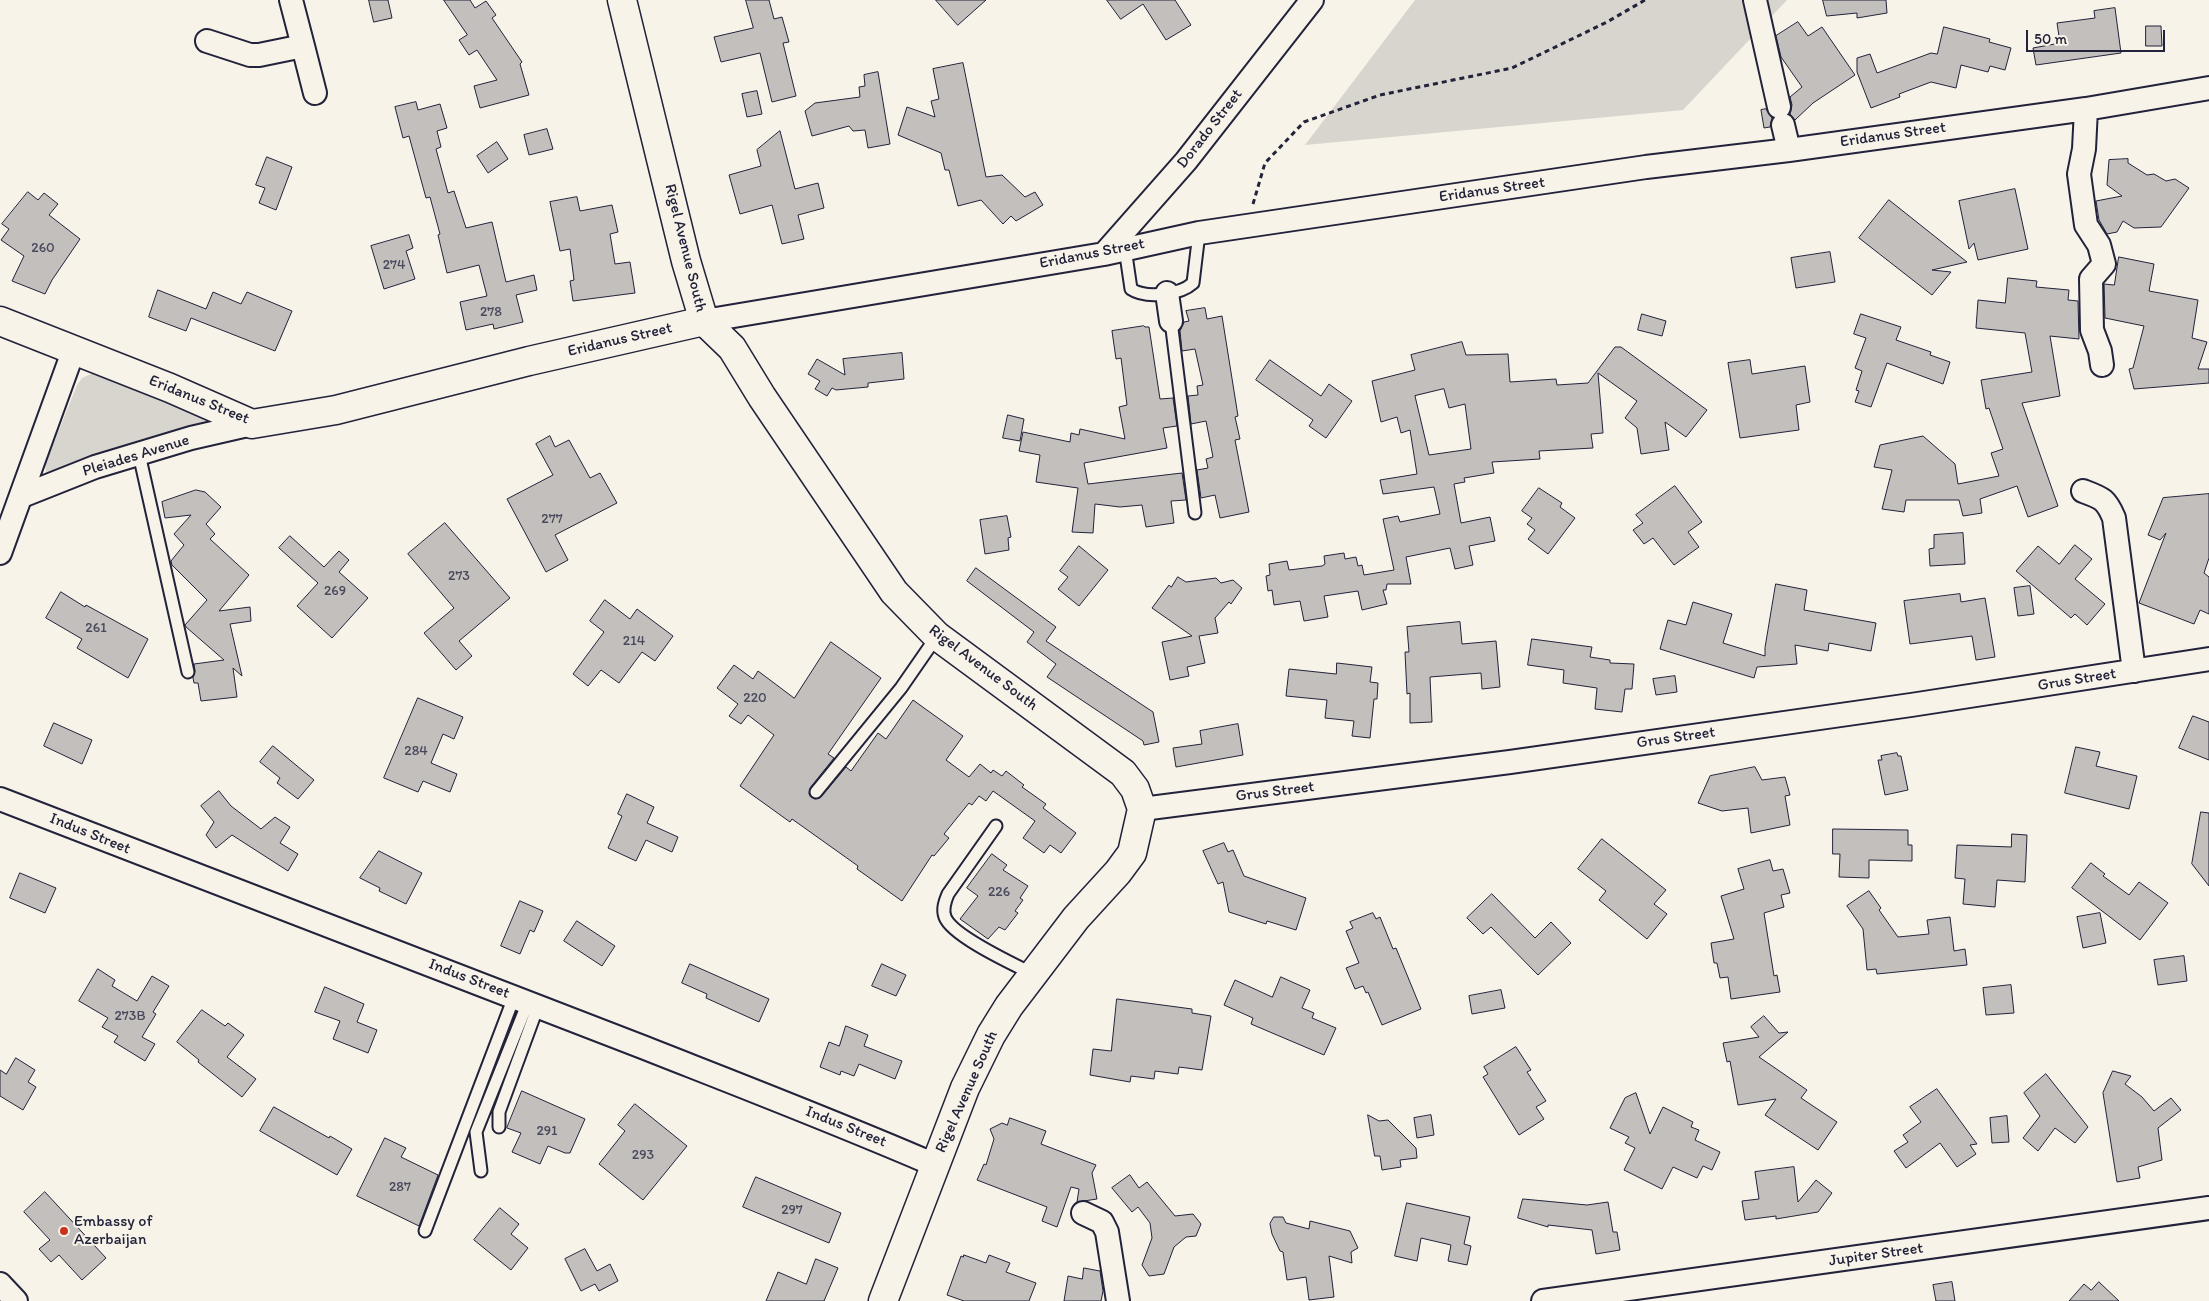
<!DOCTYPE html>
<html>
<head>
<meta charset="utf-8">
<style>
	body { margin:0 }
	#map { position:relative; width:2209px; height:1301px; overflow:hidden; background:#f7f3e8; font-family:Itim,sans-serif }
	canvas { display:block }
	.scale { position:absolute; left:2026px; top:30px; width:139px; height:22px; box-sizing:border-box; border:2px solid #22223b; border-top:0; padding-left:6px; font-size:15px; line-height:18px; white-space:nowrap; color:#22223b; -webkit-text-stroke:4px #f7f3e8; paint-order:stroke }
</style>
</head>
<body>
<div id="map">
<canvas width="2209" height="1301"></canvas>
<div class="scale">50 m</div>
</div>
<script>
const ctx = document.querySelector('canvas').getContext('2d');
ctx.lineJoin = 'round';
function fill(path, color) { ctx.fillStyle = color; ctx.fill(path, 'evenodd'); }
function stroke(path, color, width, dash) { ctx.strokeStyle = color; ctx.lineWidth = width; ctx.lineCap = dash ? 'butt' : 'round'; ctx.setLineDash(dash || []); ctx.stroke(path); }
function drawText(font, color, halo, rows, align = 'center') {
  ctx.font = font + ' Itim,sans-serif'; ctx.lineWidth = 4; ctx.setLineDash([]); ctx.textBaseline = 'middle'; ctx.strokeStyle = halo; ctx.fillStyle = color; for (const [text, x, y, turn = 0] of rows) {
    ctx.save(); ctx.translate(x, y); ctx.rotate((+turn || 0) * Math.PI / 180); ctx.textAlign = isNaN(turn) ? turn : align; if (halo) ctx.strokeText(text, 0, 0); ctx.fillText(text, 0, 0); ctx.restore();
  }
}
fill(new Path2D(`
	M1415,0H1787L1683,110L1305,145Z
	M91,374H100L216,422L46,472L45,465L77,385L82,378Z`), '#d8d5cf');
const building = new Path2D(`
	M369,0H388L392,18L374,22Z
	M444,0H470L475,8L486,1L496,15L492,18L522,62L520,64L529,95L480,108L474,86L497,80L477,50L469,55L459,40L467,35Z
	M746,0H769L774,19L782,17L789,42L783,43L796,96L772,102L760,53L721,62L714,37L753,28Z
	M936,0H986L958,25Z
	M1107,0H1175L1191,25L1166,40L1143,4L1121,19Z
	M1823,0H1886L1887,13L1857,18V13L1827,16Z
	M2115,8L2121,53L2036,65L2033,48L2060,43L2057,23L2095,18L2094,11Z
	M1798,22L1808,36L1822,27L1855,75L1813,103L1795,120L1790,114L1792,105L1790,97L1802,87L1781,57L1776,36Z
	M2146,26H2161L2162,46H2146Z
	M1944,27L1990,39L1989,42L2011,48L2005,70L1990,66L1988,72L1961,65L1956,88L1931,82L1899,94L1900,97L1871,108L1857,72V58L1870,54L1877,73L1931,53L1937,54Z
	M963,63L986,177L1002,175L1025,197L1035,192L1043,205L1016,221L1011,216L1003,224L981,200L958,206L949,170H945L941,153L898,135L907,107L935,117L931,101L939,99L933,69Z
	M878,72L890,144L868,148L865,130L853,131L849,126L812,136L805,111L815,103L860,97L859,87L865,86L864,75Z
	M757,91L762,114L747,117L742,94Z
	M416,102L418,110L440,104L447,128L437,131L441,147L436,149L448,193L454,191L466,228L492,222L506,282L534,275L537,290L516,295L523,322L494,329L493,324L466,330L460,302L487,296L479,265L447,273L438,235L440,234L430,197L426,198L409,136L403,138L395,107Z
	M1766,109L1772,118L1770,127L1764,128L1761,110Z
	M547,129L553,149L529,155L524,135Z
	M780,131L795,189L818,183L824,208L798,215L804,239L782,244L772,205L740,214L729,175L761,166L757,150Z
	M497,142L508,159L488,173L477,156Z
	M267,157L292,167L276,210L259,203L265,188L256,185Z
	M2128,159V163L2147,175L2154,174L2166,181L2175,179L2189,188L2161,227L2134,228L2123,221L2117,232L2107,234L2099,220L2096,201L2122,196L2107,185L2109,160Z
	M2015,189L2028,249L1978,260L1974,243L1969,249L1959,201Z
	M28,192L38,200L44,193L58,204L49,215L80,239L52,280L45,294L12,281L24,256L1,240L9,229L2,224Z
	M577,197L580,211L612,205L618,232L610,234L615,264L630,262L635,293L573,301L570,281L574,280L570,249L560,251L550,202Z
	M1889,200L1967,262L1932,270L1951,272L1932,295L1859,238Z
	M409,235L413,248L406,251L415,279L384,289L371,246Z
	M1830,252L1835,282L1796,288L1791,258Z
	M2119,257L2154,264L2149,291L2198,300L2192,338L2207,342L2198,369H2209V383L2134,389L2129,369L2133,368L2144,326L2105,318L2104,284L2114,285Z
	M2008,278L2037,281L2036,287L2069,290L2068,300L2078,301L2079,339L2050,336L2060,396L2022,403L2058,506L2028,517L2017,486L1980,499L1982,513L1963,516L1959,500H1906L1904,512L1882,509L1892,470L1874,467L1880,445L1923,436L1955,464L1958,484L1999,476L1991,453L2003,449L1989,408L1986,409L1981,380L2032,372L2025,333L1976,328L1978,300L2005,303Z
	M158,290L206,309L213,292L241,304L247,292L292,311L275,351L191,318L186,331L149,317Z
	M1205,308L1207,319L1222,316L1238,416L1235,417L1240,439L1235,440L1249,512L1220,518L1215,495L1201,498L1197,470L1208,468L1206,459L1213,457L1206,421L1191,424L1188,396L1198,395L1197,386L1203,385L1195,349L1182,351L1180,331L1184,322L1189,321L1186,311Z
	M1642,314L1666,321L1662,336L1638,330Z
	M1861,314L1901,327L1896,340L1931,352L1930,355L1950,362L1943,384L1887,363L1871,407L1855,402L1859,391L1856,390L1862,371L1855,368L1866,338L1854,334Z
	M1144,326L1145,327H1149L1160,399L1173,398L1177,426L1163,428L1167,448L1084,463L1088,484L1182,473L1186,500L1171,501L1174,523L1146,527L1142,505L1120,507L1095,504L1093,533L1072,532L1078,488L1036,482L1040,455L1019,451L1023,432L1070,442L1071,433L1079,435L1080,429L1125,439L1119,407L1127,405L1121,358L1116,359L1112,331Z
	M1462,342L1466,355L1508,354L1510,382L1556,379L1557,385L1588,383L1615,347H1621L1707,410L1686,437L1665,422L1669,450L1641,454L1637,428L1625,418L1637,401L1598,373L1603,433L1591,434L1593,448L1539,451L1540,459L1492,462L1494,473L1464,478L1465,482L1454,484L1461,523L1490,517L1495,541L1469,546L1473,565L1455,569L1450,548L1406,557L1411,584H1387L1386,590H1383L1387,604L1362,610L1358,591L1324,596L1328,617L1304,621L1300,601L1274,605L1272,590L1268,591L1266,576L1270,575L1269,564L1287,561L1289,570L1322,566L1325,564L1324,556L1344,553L1345,559L1356,557L1358,566L1362,565L1364,575L1394,570L1383,519L1398,516L1400,522L1440,514L1434,487L1383,494L1380,480L1417,474L1410,430L1401,433L1397,417L1381,422L1372,381L1415,370L1411,355ZM1444,389L1449,408L1465,404L1471,449L1429,455L1415,396Z
	M902,353L904,379L868,383V387L836,390L832,388L827,396L815,389L820,381L808,374L817,359L845,375L843,359Z
	M1270,360L1321,396L1329,384L1352,401L1326,438L1309,426L1313,420L1256,380Z
	M1750,360L1752,374L1805,366L1810,402L1796,405L1799,430L1740,438L1728,363Z
	M1008,415L1024,419L1020,441L1003,438Z
	M550,436L555,447L569,440L590,478L600,473L617,503L555,535L568,560L546,572L507,499L553,475L536,444Z
	M1675,486L1702,522L1688,532L1699,547L1674,565L1653,538L1644,544L1633,530L1643,523L1636,515Z
	M1539,488L1562,503L1560,507L1575,518L1548,554L1528,539L1535,530L1527,524L1532,518L1522,511Z
	M196,490L205,492L221,507L206,524L215,534L210,539L249,575L219,611L250,607L251,621L230,624L242,676L233,668L237,697L201,701L198,683H194L193,678L195,671L194,664L224,660L186,627L185,625L207,600L172,565L171,561L184,545L174,534L191,515L165,518L162,502Z
	M2209,494V558L2204,573L2209,577V614L2200,610L2194,624L2139,603L2166,533L2160,540L2148,535L2163,498Z
	M1007,516L1011,537L1008,538L1009,550L985,554L980,520Z
	M445,523L510,598L459,641L472,656L456,670L424,633L454,608L408,554Z
	M1963,533L1965,564L1930,566L1929,549L1934,548V535Z
	M290,536L324,567L339,551L349,560L339,572L368,598L332,638L297,606L318,583L279,548Z
	M2075,545L2092,559L2075,579L2105,604L2087,625L2075,614L2071,618L2016,571L2038,546L2059,564Z
	M1079,546L1108,570L1079,606L1058,589L1068,577L1060,571Z
	M976,568L1056,627L1046,641L1153,712L1159,742L1144,745L1143,741L1047,677L1056,664L1027,642L1034,632L967,581Z
	M1178,577L1186,582L1216,578L1221,583L1233,580L1242,588L1231,604L1229,602L1215,618L1218,633L1199,636L1205,663L1187,667L1189,676L1170,680L1162,642L1192,636L1152,608L1169,585L1171,587Z
	M1776,584L1807,590L1804,610L1876,623L1871,651L1829,643L1828,651L1795,645L1797,664L1757,667L1754,678L1660,649L1668,620L1686,625L1693,602L1732,614L1723,643L1765,656V648Z
	M2030,586L2034,614L2018,616L2014,588Z
	M61,592L85,607L86,605L148,639L128,678L77,648L82,639L46,618Z
	M1960,594L1961,602L1985,598L1995,657L1976,660L1972,636L1910,644L1904,601Z
	M605,600L630,619L637,609L673,636L655,661L642,652L619,683L601,670L588,686L573,674L604,632L590,621Z
	M1460,622L1462,644L1496,641L1500,687L1482,689L1481,673L1430,677L1432,722L1410,723V693L1407,694L1405,652H1409L1407,627Z
	M1532,639L1592,647L1590,657L1610,660V663L1634,664L1632,689H1625L1622,712L1595,709L1597,688L1563,683L1564,670L1528,665Z
	M831,642L881,678L828,754L834,758L810,788L809,794L811,797L815,799L821,797L846,767L851,771L878,733L886,739L913,700L963,736L946,760L969,777L980,764L991,773L993,770L1002,776L1006,771L1024,785L1022,787L1046,804L1043,808L1076,833L1061,853L1050,845L1044,853L1023,838L1035,821L993,791L986,801L979,796L972,805L969,803L944,834L949,838L934,856L932,855L902,901L857,869L858,866L792,819L790,822L740,786L774,735L748,715L741,724L729,716L738,704L717,688L734,665L753,679L758,671L794,698Z
	M1337,663L1372,667L1370,682L1378,683L1377,699H1374L1370,738L1352,736L1354,721L1325,718L1327,700L1286,696L1289,669L1336,674Z
	M1675,676L1677,692L1656,695L1653,679Z
	M418,698L463,717L454,739L443,734L431,763L457,774L450,792L423,781L418,792L384,778Z
	M2193,716L2209,722V760L2179,748Z
	M54,723L92,740L82,764L44,746Z
	M1238,724L1243,755L1176,767L1173,748L1202,744L1200,731Z
	M273,746L314,780L298,799L277,783L280,778L260,762Z
	M2076,747L2100,752L2096,766L2137,776L2129,809L2065,793Z
	M1897,753L1898,756H1901L1908,790L1885,795L1878,760H1882L1881,756Z
	M1755,767L1762,780L1785,777L1790,795L1785,796L1790,825L1751,833L1748,808L1722,811L1698,803L1710,776Z
	M219,791L231,806L261,829L275,817L290,827L280,843L298,854L288,871L232,835L216,848L206,835L214,822L201,806Z
	M627,794L654,807L647,823L678,837L672,852L646,840L636,861L608,848L622,816L618,814Z
	M2201,812L2209,813V886L2192,864Z
	M1833,829L1908,830V845H1912V861L1869,860V878L1839,877L1840,854H1833Z
	M2012,834L2027,835L2025,882L1997,880L1995,907L1963,904L1965,879L1955,878L1957,845L2011,847Z
	M1602,839L1666,890L1654,904L1667,914L1647,939L1599,900L1606,891L1578,869Z
	M1224,843L1228,852L1233,850L1244,876L1306,898L1296,930L1267,921L1266,924L1229,912L1223,882L1218,884L1203,851Z
	M379,851L422,873L406,904L379,891L380,888L360,878Z
	M992,854L1007,865L1003,870L1028,886L1020,898L1023,900L1015,911L1018,913L1005,930L999,927L988,939L960,919L978,896L967,888Z
	M1770,860L1773,871L1783,869L1790,893L1781,895L1784,907L1764,913L1774,976L1777,975L1780,992L1731,999L1728,977L1720,978L1717,963H1714L1711,943L1734,939L1721,896L1744,889L1738,869Z
	M2091,863L2105,874L2103,876L2129,895L2139,882L2168,903L2140,940L2072,888Z
	M20,873L56,888L45,913L10,898Z
	M1869,891L1881,908L1879,910L1898,937L1929,934L1927,920L1950,917L1954,951L1965,949L1967,965L1877,974L1876,969L1867,970L1863,929L1847,906Z
	M1492,894L1535,938L1551,922L1571,943L1538,975L1491,927L1483,934L1467,918Z
	M520,901L543,911L534,932L530,930L520,954L501,946Z
	M1373,913L1376,919L1380,917L1393,949L1396,948L1421,1009L1382,1025L1368,992L1366,993L1363,986L1355,989L1346,968L1359,963L1346,931L1353,928L1350,922Z
	M2100,913L2106,943L2083,948L2077,917Z
	M577,921L615,946L602,966L564,941Z
	M2184,956L2187,981L2158,985L2154,960Z
	M690,964L769,999L759,1022L706,998L707,994L682,983Z
	M882,964L906,975L896,996L872,986Z
	M98,969L115,980L112,986L137,1001L152,976L169,986L153,1012L156,1014L142,1037L155,1044L145,1061L114,1042L118,1036L102,1027L108,1018L79,1001Z
	M1281,977L1310,990L1302,1008L1314,1013L1312,1018L1336,1028L1324,1055L1251,1024L1253,1018L1224,1005L1235,980L1272,997Z
	M2011,985L2014,1013L1986,1015L1983,988Z
	M325,987L364,1004L357,1022L377,1030L368,1053L333,1039L340,1021L315,1012Z
	M1501,990L1505,1008L1472,1014L1469,996Z
	M1117,999L1192,1009V1013L1211,1016L1202,1070L1179,1067L1178,1074L1155,1071L1154,1079L1131,1076L1130,1082L1090,1075L1093,1049L1111,1051Z
	M202,1010L225,1026L228,1023L244,1035L227,1057L256,1079L242,1097L198,1062L199,1060L177,1042Z
	M1764,1016L1779,1033L1788,1032L1759,1057L1807,1090L1801,1098L1837,1122L1818,1150L1765,1115L1776,1099L1738,1105L1730,1061L1727,1062L1723,1043L1759,1037L1751,1027Z
	M846,1026L868,1035L864,1046L902,1061L895,1079L859,1064L854,1076L841,1071L840,1075L820,1067L829,1042L839,1046Z
	M1516,1047L1531,1070L1527,1072L1546,1101L1536,1107L1544,1119L1519,1135L1483,1077L1488,1074L1484,1067Z
	M16,1058L35,1070L28,1082L36,1087L23,1110L0,1096V1070L6,1074Z
	M2113,1071L2131,1076L2125,1084L2142,1097L2154,1111L2171,1098L2181,1110L2158,1128L2162,1160L2138,1167L2140,1178L2117,1182L2103,1093Z
	M2046,1074L2088,1127L2075,1143L2055,1128L2038,1151L2023,1138L2040,1116L2024,1093Z
	M1937,1089L1977,1144L1970,1145L1976,1154L1957,1167L1940,1143L1906,1168L1894,1151L1908,1142L1903,1135L1921,1122L1910,1107Z
	M522,1091L585,1119L570,1153H565L548,1146L540,1164L512,1152L521,1133L507,1128Z
	M1636,1093L1650,1134L1663,1107L1693,1122L1691,1127L1699,1130L1695,1140L1720,1152L1712,1170L1703,1166L1697,1178L1673,1167L1662,1189L1624,1170L1635,1148L1625,1143L1629,1137L1610,1128L1625,1098Z
	M635,1104L687,1146L643,1200L599,1164L625,1131L618,1125Z
	M274,1107L329,1138L330,1136L352,1149L337,1175L260,1131Z
	M1368,1115L1379,1121L1388,1120L1416,1148L1417,1158L1400,1160L1401,1167L1382,1170L1380,1156H1375Z
	M1431,1115L1434,1135L1417,1138L1414,1118Z
	M2007,1116L2009,1142L1992,1143L1990,1118Z
	M1010,1118L1046,1131L1041,1144L1096,1165L1092,1173L1097,1199L1077,1202L1079,1189L1071,1187L1057,1227L1042,1221L1047,1207L977,1180L984,1164L986,1165L994,1139L990,1129L1002,1123L1007,1125Z
	M385,1138L406,1148L401,1157L438,1175L419,1226L357,1196Z
	M1794,1167L1798,1202L1816,1180L1832,1193L1818,1212L1776,1219V1216L1745,1220L1742,1201L1759,1199L1755,1172Z
	M1130,1175L1139,1188L1147,1182L1175,1216L1193,1214L1201,1224L1196,1236L1186,1237L1174,1247L1164,1274L1149,1276L1142,1265L1152,1238L1150,1223L1138,1207L1132,1212L1112,1188Z
	M756,1177L841,1213L829,1243L743,1207Z
	M45,1192L106,1258L82,1280L59,1255L51,1262L39,1249L50,1240L24,1212Z
	M1523,1199L1587,1205L1608,1202L1613,1232H1617L1620,1250L1596,1254L1592,1230L1548,1225V1227L1518,1218Z
	M1407,1203L1470,1217L1464,1244L1471,1246L1467,1265L1448,1261L1451,1245L1421,1238L1417,1261L1395,1256Z
	M500,1208L519,1224L511,1234L528,1248L511,1270L474,1240Z
	M1274,1217H1283L1286,1223L1309,1229L1310,1221L1350,1231L1358,1248L1351,1252L1352,1263L1329,1256L1334,1297L1309,1300L1306,1277L1287,1280L1283,1252L1280,1251L1272,1234L1270,1224Z
	M585,1249L597,1271L610,1264L618,1281L599,1291L595,1284L581,1291L565,1259Z
	M964,1255L986,1263L989,1255L1010,1263L1006,1272L1036,1283L1029,1301H964L947,1295L961,1256L963,1257Z
	M816,1259L838,1268L824,1301H766L778,1272L806,1284Z
	M1084,1268L1100,1271L1103,1291L1101,1301H1064L1068,1276L1082,1279Z
	M1952,1282L1955,1301H1936L1933,1285Z
	M2099,1282L2119,1301H2069L2084,1284L2091,1290Z`);
fill(building, '#c2bfbd');
stroke(building, '#22223b', 1);
const service = new Path2D(`
	M1125,248L1131,289C1146,299 1180,295 1193,283L1199,233
	M1171,321L1195,513
	M139,454L188,672
	M816,792L901,688L937,636
	M996,826L948,894C945,901 942,909 945,917C952,936 1013,964 1033,974
	M499,1127V1112L538,1006
	M481,1171L476,1132L528,1002
	M425,1231L514,997`);
const minor = new Path2D(`
	M1755,0L1779,107
	M207,41L250,55H259L303,46L291,0
	M303,46L315,93
	M2086,109L2084,149L2079,174L2086,225L2099,245L2104,264L2091,279L2092,330L2100,351L2102,365
	M1783,125L1789,150
	M1104,254L1186,161L1312,0
	M1167,293L1171,321
	M704,321L1104,254L1199,233L1646,167L1789,150L2086,109L2209,88
	M2083,491C2102,498 2106,499 2114,518L2134,671
	M22,496L95,467L191,438L252,424
	M0,553L74,349
	M0,799C213,881 427,962 640,1046C739,1085 838,1123 935,1165
	M1142,809L1510,762L1911,705L2209,659
	M1083,1213L1102,1222L1107,1232L1118,1301
	M0,1284L16,1301
	M1543,1301L2209,1208`);
const tertiary = new Path2D(`
	M0,321L170,388L252,424L336,410L529,361L704,321`);
const secondary = new Path2D(`
	M622,0L686,261L704,321L732,348L762,397L894,592L937,636L1123,773L1135,789L1142,809L1132,853L1118,872L1076,918L1009,1006L991,1035L965,1088L883,1301`);
stroke(service, '#22223b', 15);
stroke(minor, '#22223b', 26);
stroke(tertiary, '#22223b', 31);
stroke(secondary, '#22223b', 31);
stroke(new Path2D(`
	M1253,204L1265,163L1304,122L1380,95L1512,68L1607,22L1645,0`), '#22223b', 3, [5, 4]);
stroke(service, '#f7f3e8', 11);
stroke(minor, '#f7f3e8', 22);
stroke(tertiary, '#f7f3e8', 28);
stroke(secondary, '#f7f3e8', 28);
for (const [x, y, r, color] of [
	[64,1231,5,"#c8321e"]
]) { const dot = new Path2D(); dot.arc(x, y, r, 0, 2 * Math.PI); ctx.fillStyle = color; ctx.fill(dot); stroke(dot, '#f7f3e8', 2); }
drawText('14px', '#4a495c', null, [
	["260",43,248],
	["274",394,265],
	["278",491,312],
	["277",552,519],
	["273",459,576],
	["269",335,591],
	["261",96,628],
	["214",634,641],
	["220",755,698],
	["284",416,751],
	["226",999,892],
	["273B",130,1016],
	["291",547,1131],
	["293",643,1155],
	["287",400,1187],
	["297",792,1210]
]);
drawText('16px', '#22223b', '#f7f3e8', [
	["Dorado Street",1210,129,-52],
	["Eridanus Street",1893,135,-8],
	["Eridanus Street",1492,190,-8],
	["Rigel Avenue South",685,248,76],
	["Eridanus Street",1092,254,-11],
	["Eridanus Street",620,340,-13],
	["Eridanus Street",199,400,22],
	["Pleiades Avenue",136,456,-17],
	["Rigel Avenue South",983,668,37],
	["Grus Street",2077,680,-9],
	["Grus Street",1676,738,-8],
	["Grus Street",1275,792,-7],
	["Indus Street",90,834,22],
	["Indus Street",469,979,21],
	["Rigel Avenue South",967,1092,-66],
	["Indus Street",846,1127,22],
	["Jupiter Street",1876,1255,-8]
]);
drawText('16px', '#22223b', '#f7f3e8', [
	["Embassy of",74,1222],
	["Azerbaijan",74,1240]
], 'left');
</script>
</body>
</html>
